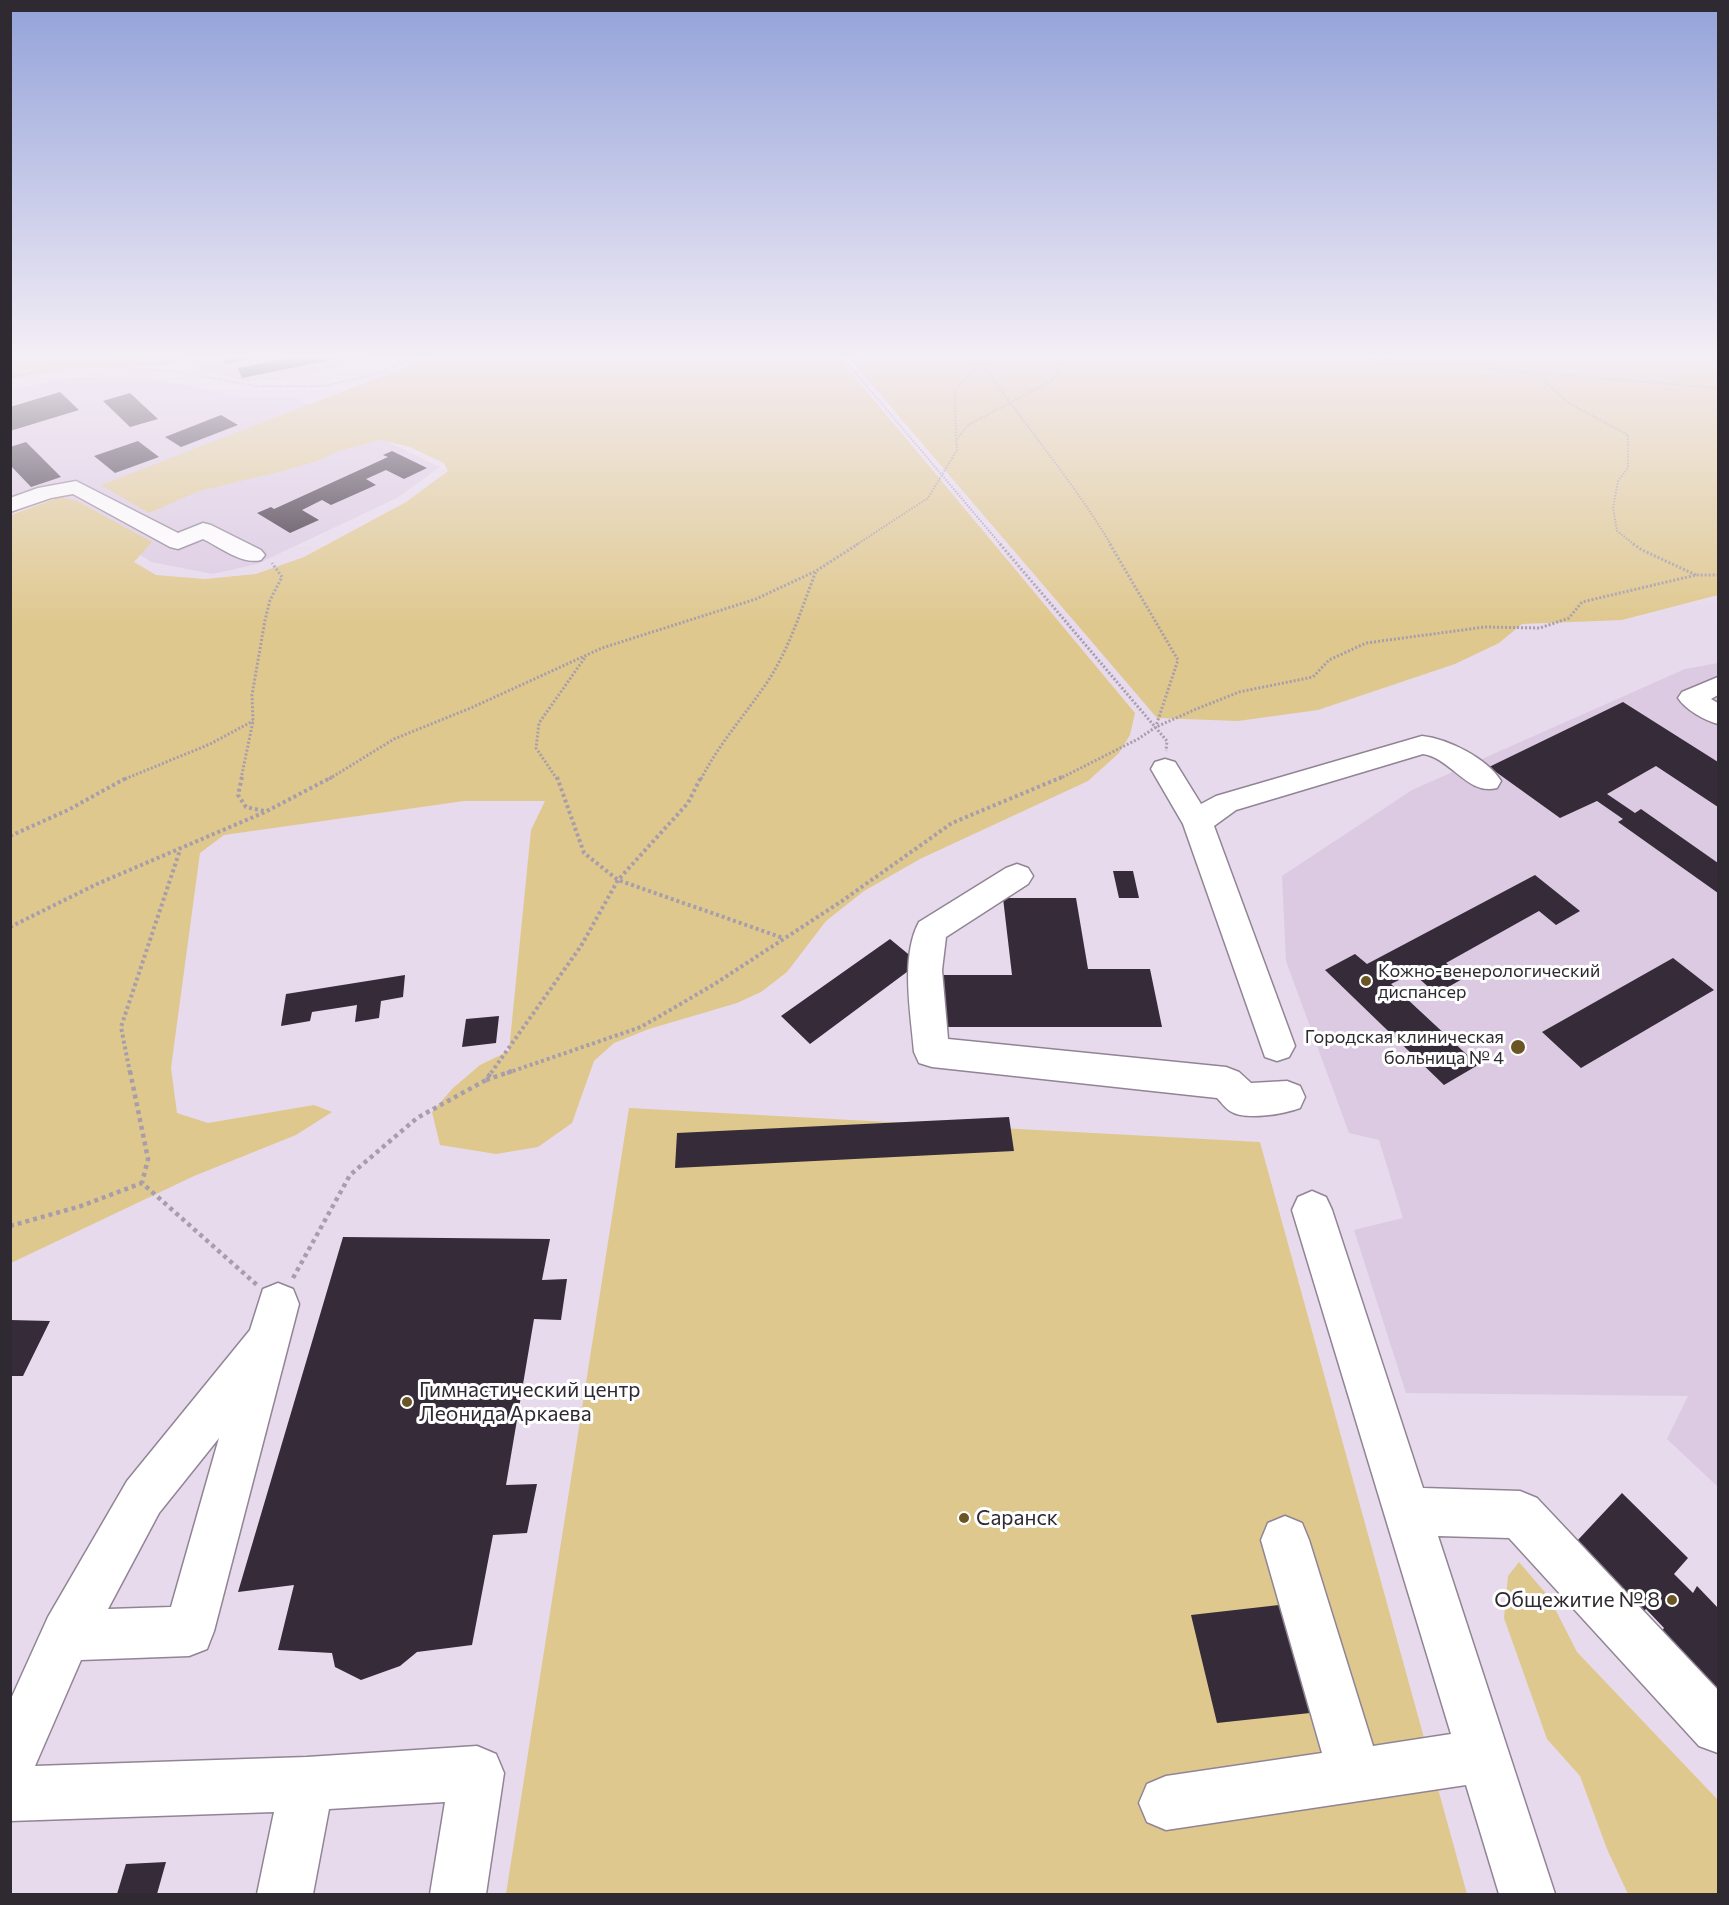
<!DOCTYPE html>
<html>
<head>
<meta charset="utf-8">
<style>
	body { margin:0 }
	#map { position:relative; width:1729px; height:1905px; overflow:hidden; background:#e7daec; font-family:Commissioner,sans-serif }
	canvas { display:block }
	.frame { position:absolute; inset:0; border:12px solid #2f2a31; pointer-events:none }
</style>
</head>
<body>
<div id="map">
<canvas width="1729" height="1905"></canvas>
<div class="frame"></div>
</div>
<script>
const ctx = document.querySelector('canvas').getContext('2d');
ctx.lineJoin = 'round';
function fill(path, color) { ctx.fillStyle = color; ctx.fill(path, 'evenodd'); }
function stroke(path, color, width, dash) { ctx.strokeStyle = color; ctx.lineWidth = width; ctx.lineCap = dash ? 'butt' : 'round'; ctx.setLineDash(dash || []); ctx.stroke(path); }
function drawText(font, color, halo, rows, align = 'center') {
  ctx.font = font + ' Commissioner,sans-serif'; ctx.lineWidth = 6; ctx.setLineDash([]); ctx.textBaseline = 'middle'; ctx.strokeStyle = halo; ctx.fillStyle = color; for (const [text, x, y, turn = 0] of rows) {
    ctx.save(); ctx.translate(x, y); ctx.rotate((+turn || 0) * Math.PI / 180); ctx.textAlign = isNaN(turn) ? turn : align; if (halo) ctx.strokeText(text, 0, 0); ctx.fillText(text, 0, 0); ctx.restore();
  }
}
fill(new Path2D(`
	M382,358L282,379L247,382L197,369L190,359Z
	M141,375L237,397H294L440,467L397,498L257,564L213,574L151,562L53,497L11,512V390L67,378Z
	M1718,663V1487L1667,1439L1688,1396L1406,1393L1354,1230L1403,1218L1379,1140L1349,1133L1286,961L1282,876L1412,790L1685,669Z`), '#dccae2');
fill(new Path2D(`
	M11,358H187L169,365L66,369L11,379Z
	M429,358H839L1135,713L1130,735L1119,753L1088,781L920,859L864,891L826,921L787,972L761,992L737,1003L649,1029L614,1043L594,1061L572,1123L538,1147L496,1154L440,1145L432,1112L453,1088L480,1065L509,1051L531,830L545,801H464L224,835L200,853L171,1068L177,1113L208,1123L314,1105L332,1112L296,1135L194,1176L11,1263V515L60,497L77,501L152,542L134,562L156,575L205,579L256,574L304,557L406,502L448,471L444,463L410,447L381,440L338,451L317,461L283,471L199,491L149,513L101,485Z
	M849,358H1718V595L1622,620L1522,624L1499,643L1455,664L1318,710L1238,721L1157,718Z
	M629,1108L1260,1142L1467,1894H506Z
	M1519,1562L1549,1597L1577,1652L1718,1800V1894H1628L1607,1849L1580,1776L1547,1739L1504,1618L1508,1576Z`), '#dfc88e');
fill(new Path2D(`
	M231,358H249V359L225,364L223,360Z
	M290,358L335,359L242,378L238,368Z
	M60,392L79,410L10,431V407Z
	M130,393L158,419L130,427L103,401Z
	M221,415L238,425L181,447L165,437Z
	M138,441L159,457L115,473L94,456Z
	M26,442L61,477L31,487L10,465V447Z
	M392,451L427,468L404,479L386,470L366,479L376,485L331,505L322,500L302,510L319,520L290,533L257,513L271,507L274,509L388,457L383,455Z
	M1623,702L1718,762V807L1656,766L1607,794L1635,813L1641,809L1718,863V893L1618,822L1623,819L1597,801L1560,818L1489,767Z
	M1113,871H1133L1139,898H1119Z
	M1535,875L1580,911L1556,925L1539,911L1446,963L1464,978L1436,994L1413,973L1391,984L1478,1065L1444,1085L1325,970L1355,954L1367,964Z
	M1003,898H1076L1088,969H1150L1162,1027H942L939,975H1012Z
	M890,939L919,963L810,1044L781,1016Z
	M1673,958L1714,990L1581,1068L1542,1032Z
	M405,975L403,997L381,1001L379,1018L355,1022L357,1005L312,1012L310,1021L281,1026L286,994Z
	M499,1016L496,1043L462,1047L466,1019Z
	M1009,1117L1014,1151L675,1168L677,1133Z
	M343,1237L550,1239L542,1280L567,1279L561,1320L534,1319L506,1485L537,1484L527,1533L493,1535L472,1645L417,1652L400,1666L361,1680L335,1667L332,1653L278,1650L294,1585L238,1592Z
	M10,1320L50,1321L23,1376H10Z
	M1622,1493L1688,1558L1674,1574L1693,1593L1697,1586L1718,1608V1709L1654,1641L1664,1628L1646,1609L1643,1612L1576,1542Z
	M1279,1605L1310,1713L1217,1723L1191,1615Z
	M166,1862L157,1894H117L126,1864Z`), '#362b39');
const minor = new Path2D(`
	M76,481L178,533L203,523L211,525L261,550L265,555L261,560C242,565 220,547 203,539L178,549L170,547L73,494L51,498L10,512V498L38,488Z
	M1718,677V695L1711,699L1718,703V724C1704,720 1686,710 1678,698L1682,692Z
	M1422,736C1448,739 1487,758 1501,781L1497,788C1468,796 1451,758 1423,754L1236,810L1214,826L1295,1046L1289,1057L1277,1061L1265,1057L1183,824L1151,769L1155,762L1165,759L1175,762L1201,804L1216,796Z
	M1017,864L1028,868L1033,876L1028,884L946,937L942,970L948,1039L1226,1067L1239,1072L1251,1083L1287,1081L1300,1086L1305,1097L1300,1108C1284,1114 1245,1121 1230,1111C1225,1108 1221,1102 1217,1098L932,1067L919,1063L914,1052C911,1014 900,957 919,922L1006,868Z
	M1312,1191L1326,1197L1332,1210L1423,1488L1520,1491L1537,1498L1718,1690V1753L1699,1746L1509,1538L1438,1536L1555,1894H1499L1466,1785L1166,1830L1147,1822L1139,1803L1147,1784L1166,1776L1322,1753L1261,1540L1268,1523L1285,1516L1302,1523L1309,1540L1373,1746L1451,1734L1292,1210L1298,1197Z
	M278,1283L293,1289L299,1304L214,1631L207,1649L189,1656L81,1660L35,1766L307,1757L477,1746L496,1754L504,1773L486,1894H430L445,1802L329,1809L313,1894H257L274,1812L10,1821V1701L48,1617L127,1481L250,1330L263,1289ZM219,1438L171,1607L108,1609L159,1513Z`);
stroke(minor, '#918595', 3);
stroke(new Path2D(`
	M843,358L1001,545
	M978,358C1021,421 1072,479 1111,545
	M1362,358L1718,388
	M396,364L403,358
	M1537,374L1567,402L1628,435V468L1618,481L1613,508L1617,531L1635,545
	M10,377L74,365L173,371L256,386H323L374,375L414,358
	M956,439L955,391L980,362
	M856,545L928,498L957,450L956,440L968,425L1051,381L1066,358`), '#a79dab', 2, [1.5, 1.5]);
stroke(new Path2D(`
	M1000,544L1167,741L1166,751
	M1110,544L1178,660L1156,726
	M1633,544L1642,550L1696,575
	M125,779L210,744L253,721
	M241,779L253,721L252,695L265,620L270,600L282,577L272,563
	M329,779L394,739L473,707L602,648L756,599L816,571L858,544
	M557,779L536,748L539,723L586,656
	M701,779C719,744 744,716 766,684C789,650 801,610 816,571
	M1059,779L1138,739L1156,727L1194,710L1239,692L1313,677L1329,660L1366,643L1485,627L1540,628L1569,618L1582,602L1696,575H1718`), '#a79dab', 3, [2, 2]);
stroke(new Path2D(`
	M242,777L238,795L246,807L264,811
	M557,777L584,853L618,880L783,938
	M10,836L68,810L128,777
	M10,927L97,884L265,812L332,777
	M130,1073L121,1027L180,850
	M491,1073L581,946L618,880L688,803L701,777
	M507,1073L641,1027L713,985L842,901L952,823L1062,777`), '#a79dab', 4, [3, 3]);
stroke(new Path2D(`
	M130,1071L148,1159L142,1183
	M486,1080L512,1071
	M10,1226L81,1206L142,1183L257,1285
	M293,1278L350,1175L417,1118L486,1080L492,1071`), '#a79dab', 4.5, [4, 4]);
fill(minor, '#fff');
const sky = ctx.createLinearGradient(0, 0, 0, 625);
sky.addColorStop(0, '#93a2d9');
sky.addColorStop(0.57, '#f4eef6');
sky.addColorStop(1, '#f4eef600');
ctx.fillStyle = sky;
ctx.fillRect(0, 0, 1729, 625);
for (const [x, y, r, color] of [
	[1366,981,6,"#695624"],
	[1518,1047,8,"#695624"],
	[407,1402,6,"#695624"],
	[964,1518,6,"#695624"],
	[1672,1600,6,"#695624"]
]) { const dot = new Path2D(); dot.arc(x, y, r, 0, 2 * Math.PI); ctx.fillStyle = color; ctx.fill(dot); stroke(dot, '#fff', 2); }
drawText('18px', '#2f2a31', '#fff', [
	["Кожно-венерологический",1378,971],
	["диспансер",1378,992],
	["Городская клиническая",1504,1037,"right"],
	["больница № 4",1504,1058,"right"]
], 'left');
drawText('21px', '#2f2a31', '#fff', [
	["Гимнастический центр",419,1390],
	["Леонида Аркаева",419,1414],
	["Саранск",976,1518],
	["Общежитие № 8",1660,1600,"right"]
], 'left');
</script>
</body>
</html>
